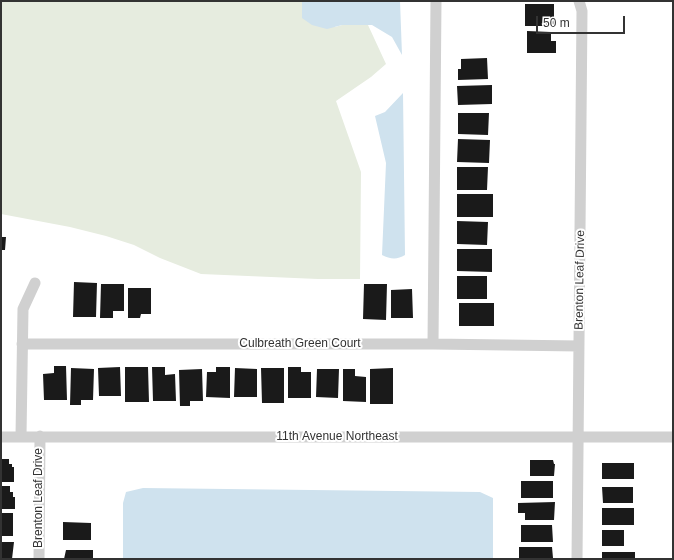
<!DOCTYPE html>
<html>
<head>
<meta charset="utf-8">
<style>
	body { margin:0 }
	#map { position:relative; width:674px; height:560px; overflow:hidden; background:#fff; font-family:Arial,sans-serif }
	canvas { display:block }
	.frame { position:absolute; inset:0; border:2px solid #333; pointer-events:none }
	.scale { position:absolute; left:536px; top:16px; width:89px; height:18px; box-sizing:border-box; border:2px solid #333; border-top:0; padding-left:5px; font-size:12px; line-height:14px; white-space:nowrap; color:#333; -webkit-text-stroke:3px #fff; paint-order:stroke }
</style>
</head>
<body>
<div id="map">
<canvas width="674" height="560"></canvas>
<div class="frame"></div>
<div class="scale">50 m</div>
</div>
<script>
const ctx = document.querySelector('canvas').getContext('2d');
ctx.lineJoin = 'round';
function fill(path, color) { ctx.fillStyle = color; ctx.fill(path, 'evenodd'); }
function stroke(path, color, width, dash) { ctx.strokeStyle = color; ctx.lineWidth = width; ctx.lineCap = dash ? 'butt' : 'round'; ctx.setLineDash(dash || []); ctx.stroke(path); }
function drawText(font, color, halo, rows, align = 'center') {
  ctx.font = font + ' Arial,sans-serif'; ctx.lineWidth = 4; ctx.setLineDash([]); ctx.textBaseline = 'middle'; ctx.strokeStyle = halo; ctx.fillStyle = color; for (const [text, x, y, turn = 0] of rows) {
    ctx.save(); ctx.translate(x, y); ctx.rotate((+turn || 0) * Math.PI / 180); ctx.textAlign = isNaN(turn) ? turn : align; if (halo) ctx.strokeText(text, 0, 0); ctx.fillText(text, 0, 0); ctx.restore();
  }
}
fill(new Path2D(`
	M1,1H302V13L335,27L342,25H368L386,64L371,77L336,101L361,172L360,279H318L201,274L160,258L134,245L106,236L70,227L1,214Z`), '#e6ecdf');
fill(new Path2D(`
	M302,1H400L402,55L392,37L372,25H342L327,29L312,25L302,18Z
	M403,93L405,255C397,260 390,259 382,255L386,163L375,116L385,112Z
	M143,488L480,492L493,498V559H123V503L126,492Z`), '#cfe2ee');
fill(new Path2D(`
	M525,4H554V26H525Z
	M527,31L551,32V41H556V53H527Z
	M487,58L488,79L458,80V69H461V59Z
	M492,85V104L458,105L457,86Z
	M458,113H489L488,135L458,134Z
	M458,139L490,140L489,163L457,162Z
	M457,167H488L487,190H457Z
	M457,194H493V217H457Z
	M457,221L488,222L487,245L457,244Z
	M1,237H6L5,250H1Z
	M457,249H492V272L457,271Z
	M457,276H487V299H457Z
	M74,282L97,283L96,317H73Z
	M101,284H124V311H113V318H100Z
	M364,284H387L386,320L363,319Z
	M128,288H151V314H141L140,318H128Z
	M412,289L413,318H391V290Z
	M459,303H494V326H459Z
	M54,366H66L67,400H44L43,374L54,373Z
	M120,367L121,396H99L98,368Z
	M125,367H148L149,402H125Z
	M152,367H165V375L175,374L176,401H153Z
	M216,367H230V398L206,397L207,372H216Z
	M288,367H301V372H311V398H288Z
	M71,368L94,369L93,400H81V405H70Z
	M235,368L257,369V397H234Z
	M261,368H284V403H262Z
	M393,368V404H370V369Z
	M202,369L203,401H190V406H180L179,370Z
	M317,369H339L338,398L316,397Z
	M343,369H355V376L366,377V402L343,401Z
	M1,459H9V464H12V467H14V482H1Z
	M530,460H553L554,464H555L554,476H530Z
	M602,463H634V479H602Z
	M521,481H553V498H521Z
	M1,486H10V492H13V497H15V509H1Z
	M602,487H633V503H603Z
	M555,502L554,520H525V513H518V503Z
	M602,508H634V525H602Z
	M1,513H13V536H1Z
	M63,522L91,523V540H63Z
	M521,525H552L553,542H521Z
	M602,530H624V546H602Z
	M1,542H14L12,559H1Z
	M519,547H552L553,558L519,559Z
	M66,550H93V559H64Z
	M602,552H635V559H602Z`), '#1a1a1a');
stroke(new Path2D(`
	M22,344H433L579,346
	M433,344L436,1
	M21,436L23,309L35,283
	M1,437H673
	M39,559L40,436
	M577,559L582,11L579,1`), '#d0d0d0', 11);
drawText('12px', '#333', '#fff', [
	["Brenton Leaf Drive",580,280,-89],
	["Culbreath Green Court",300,344],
	["11th Avenue Northeast",337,437],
	["Brenton Leaf Drive",39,498,-90]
]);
</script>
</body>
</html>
